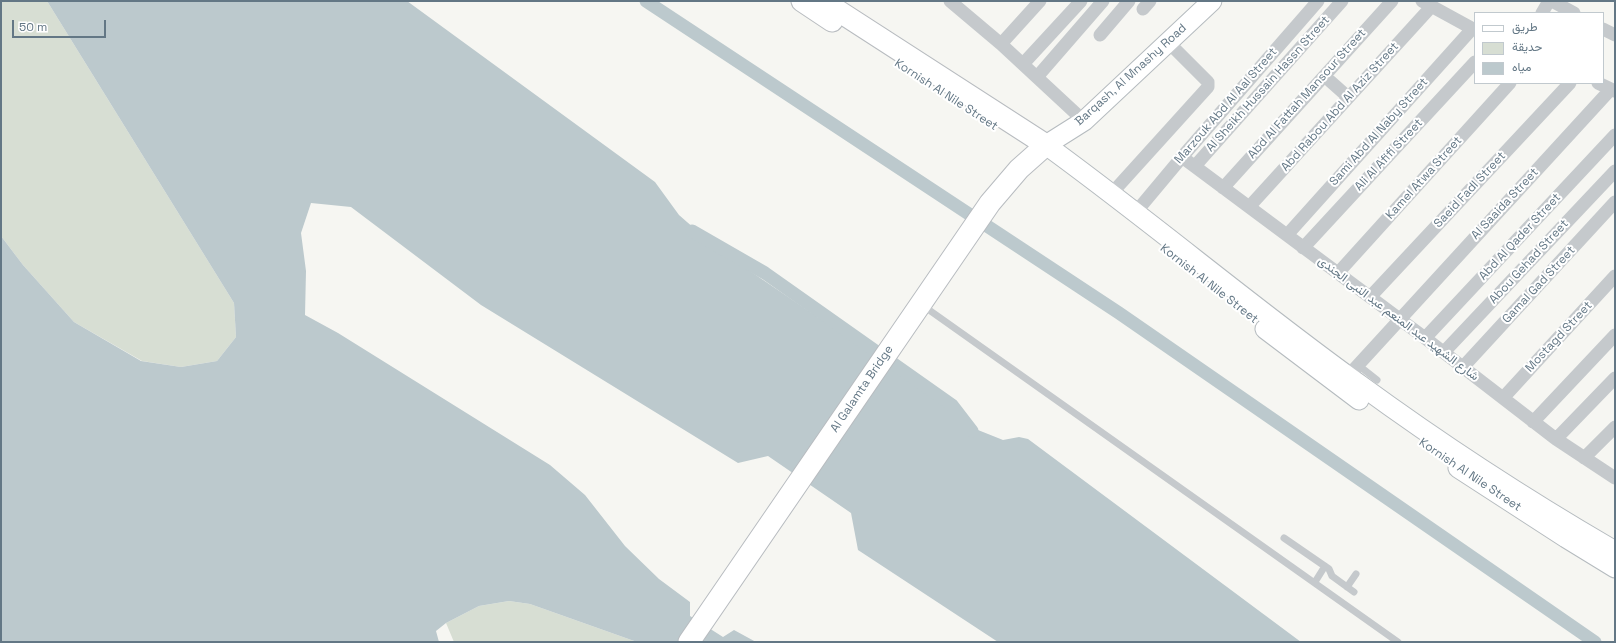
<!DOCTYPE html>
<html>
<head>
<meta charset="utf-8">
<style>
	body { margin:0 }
	#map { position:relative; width:1616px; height:643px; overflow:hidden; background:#f6f6f2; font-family:"Space Grotesk",Vazirmatn,sans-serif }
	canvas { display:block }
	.frame { position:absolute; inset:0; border:2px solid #637785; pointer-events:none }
	.legend { position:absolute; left:1474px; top:12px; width:130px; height:72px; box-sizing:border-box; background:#fff; border:1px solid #c1c9ce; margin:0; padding:5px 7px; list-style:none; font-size:12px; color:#637785 }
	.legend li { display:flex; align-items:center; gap:8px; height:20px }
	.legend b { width:20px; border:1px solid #c1c9ce }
	.scale { position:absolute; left:12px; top:20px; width:94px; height:18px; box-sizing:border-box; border:2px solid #637785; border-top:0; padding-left:5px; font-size:12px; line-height:14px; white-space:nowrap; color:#637785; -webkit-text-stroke:3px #fff; paint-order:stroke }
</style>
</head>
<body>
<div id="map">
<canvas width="1616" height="643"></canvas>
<div class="frame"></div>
<ul class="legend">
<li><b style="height:5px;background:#fff"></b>طريق</li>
<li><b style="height:11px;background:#d7ded3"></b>حديقة</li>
<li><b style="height:11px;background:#bcc9cd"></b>مياه</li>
</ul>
<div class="scale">50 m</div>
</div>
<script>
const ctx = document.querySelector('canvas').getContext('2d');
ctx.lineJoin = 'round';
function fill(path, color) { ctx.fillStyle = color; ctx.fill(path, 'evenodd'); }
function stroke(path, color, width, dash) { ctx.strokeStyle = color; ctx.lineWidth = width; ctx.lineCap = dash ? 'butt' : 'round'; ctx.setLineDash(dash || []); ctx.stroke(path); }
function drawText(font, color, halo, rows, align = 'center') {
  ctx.font = font + ' "Space Grotesk",Vazirmatn,sans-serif'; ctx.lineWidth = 4; ctx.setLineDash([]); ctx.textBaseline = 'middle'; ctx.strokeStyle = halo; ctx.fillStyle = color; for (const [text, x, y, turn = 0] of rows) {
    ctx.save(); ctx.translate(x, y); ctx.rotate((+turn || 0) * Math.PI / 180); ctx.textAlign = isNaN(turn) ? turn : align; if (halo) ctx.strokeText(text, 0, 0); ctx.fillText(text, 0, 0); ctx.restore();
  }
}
fill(new Path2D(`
	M1,1H47L234,303L236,337L217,361L181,367L142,361L74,322L23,265L1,236Z
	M509,601L530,604L637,642H454L446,623L479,606Z`), '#d7ded3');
fill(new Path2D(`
	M47,1H407L655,182L679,215L719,250L878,358L978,430L1003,440L1019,437L1028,439L1301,642H998L858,550L851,513L768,456L738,463L481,305L351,207L311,203L301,233L306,271L305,315L338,333L550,465L585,495L625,546L659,579L690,602V616L723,637L734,630L756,642H637L530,604L509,601L479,606L446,623L436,631L439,642H1V236L23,265L74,322L141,361L181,367L217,361L236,337L234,303Z`), '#bcc9cd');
stroke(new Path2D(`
	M646,1L1119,313L1595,642
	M692,231L765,273L952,405L972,431`), '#bcc9cd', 13);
const secondary = new Path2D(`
	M1212,1L1084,121L1046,145C1152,222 1252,307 1359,384C1441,444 1527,500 1615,551
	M1265,329L1359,400
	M1458,468L1566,538L1615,568`);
const primary = new Path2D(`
	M802,1L832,21
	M689,642L990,203L1019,169L1046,145L823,1`);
stroke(secondary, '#b5bbbf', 21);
stroke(primary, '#b8bcc0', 23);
stroke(new Path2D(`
	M922,305L1398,642
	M1358,365L1377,380
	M1284,538L1329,569L1332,576L1354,592
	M1315,582L1325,566
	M1347,587L1356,574`), '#c5c9cc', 7);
stroke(new Path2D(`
	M950,1L1001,44L1084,121
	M1422,1L1475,30
	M1552,1L1574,13
	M1143,9L1150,1
	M1542,13L1549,1
	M1603,29L1615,35
	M1100,35L1129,1
	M1001,44L1040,1
	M1023,64L1081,1
	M1037,77L1103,1
	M1330,81L1348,97
	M1598,83L1615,91
	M1182,157L1425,338L1556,439L1615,478
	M1195,166L1342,1
	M1223,188L1392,1
	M1112,193L1208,87V82L1168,42
	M1249,207L1431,7
	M1136,212L1182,157L1318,1
	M1287,235L1472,29
	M1303,248L1475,62
	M1338,273L1510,83
	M1370,297L1570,83
	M1425,338L1615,135
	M1444,352L1615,171
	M1463,367L1615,202
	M1348,376L1611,89
	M1503,398L1615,276
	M1533,422L1615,335
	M1556,439L1615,378
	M1584,458L1615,427`), '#c5c9cc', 13);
stroke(secondary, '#fff', 19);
stroke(primary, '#fff', 21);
drawText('12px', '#637785', '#fff', [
	["Barqash, Al Mnashy Road",1131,75,-42],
	["Al Sheikh Hussain Hassn Street",1268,84,-48],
	["Abd Al Fattah Mansour Street",1307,94,-48],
	["Kornish Al Nile Street",946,95,33],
	["Marzouk Abd Al Aal Street",1226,106,-49],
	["Abd Rabou Abd Al Aziz Street",1340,107,-48],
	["Sami Abd Al Naby Street",1379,132,-48],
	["Ali Al Afifi Street",1389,155,-47],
	["Kamel Atwa Street",1424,178,-48],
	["Saeid Fadl Street",1470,190,-47],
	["Al Saaida Street",1505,204,-47],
	["Abd Al Qader Street",1520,237,-47],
	["Abou Gehad Street",1529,262,-47],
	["Kornish Al Nile Street",1209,284,38],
	["Gamal Gad Street",1539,285,-47],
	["شارع الشهيد عبد المنعم عبد النبى الجندى",1398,319,37],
	["Mostagd Street",1559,337,-47],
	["Al Galamta Bridge",862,389,-56],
	["Kornish Al Nile Street",1470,475,34]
]);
</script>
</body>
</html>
